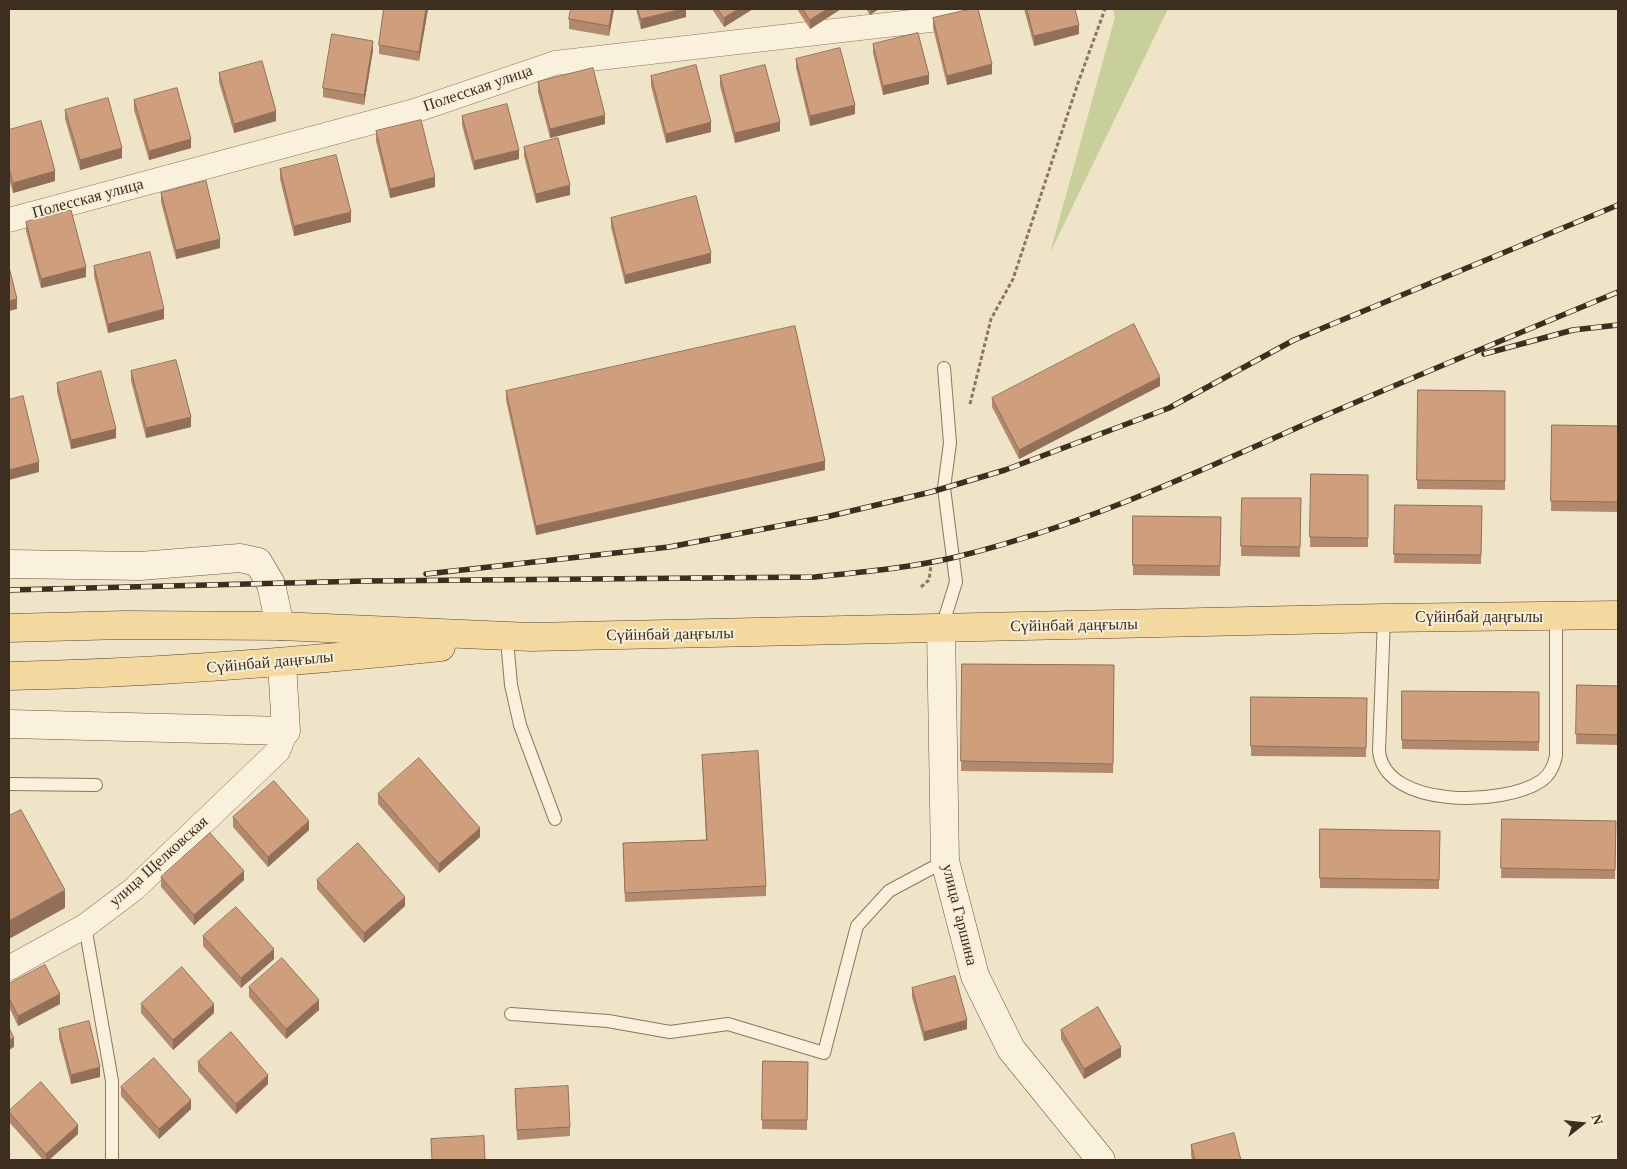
<!DOCTYPE html>
<html>
<head>
<meta charset="utf-8">
<style>
	body { margin:0 }
	#map { position:relative; width:1627px; height:1169px; overflow:hidden; background:#f0e4c8; font-family:"Times New Roman",serif }
	canvas { display:block }
	.frame { position:absolute; inset:0; border:10px solid #3d2e20; pointer-events:none }
	.north { position:absolute; left:1557px; top:1099px; width:50px; height:50px; -webkit-text-stroke:4px #f7eed8; paint-order:stroke; rotate:74deg; font-size:14px; font-weight:700; line-height:20px; text-align:center; color:#3d2e20 }
	.north::after { content:''; display:block; margin:auto; width:18px; height:22px; background:#3d2e20; clip-path:polygon(50% 0,100% 100%,50% 72%,0 100%) }
</style>
</head>
<body>
<div id="map">
<canvas width="1627" height="1169"></canvas>
<div class="frame"></div>
<div class="north">N</div>
</div>
<script>
const ctx = document.querySelector('canvas').getContext('2d');
ctx.lineJoin = 'round';
function fill(path, color) { ctx.fillStyle = color; ctx.fill(path, 'evenodd'); }
function stroke(path, color, width, dash) { ctx.strokeStyle = color; ctx.lineWidth = width; ctx.lineCap = dash ? 'butt' : 'round'; ctx.setLineDash(dash || []); ctx.stroke(path); }
function drawText(font, color, halo, rows, align = 'center') {
  ctx.font = font + ' "Times New Roman",serif'; ctx.lineWidth = 4; ctx.setLineDash([]); ctx.textBaseline = 'middle'; ctx.strokeStyle = halo; ctx.fillStyle = color; for (const [text, x, y, turn = 0] of rows) {
    ctx.save(); ctx.translate(x, y); ctx.rotate((+turn || 0) * Math.PI / 180); ctx.textAlign = isNaN(turn) ? turn : align; if (halo) ctx.strokeText(text, 0, 0); ctx.fillText(text, 0, 0); ctx.restore();
  }
}
fill(new Path2D(`
	M1113,9H1168L1050,253L1115,17Z`), '#c9cf9b');
const lane = new Path2D(`
	M1384,618L1379,751C1385,809 1504,806 1541,781C1550,775 1554,766 1556,756V617
	M941,630L956,582L944,488L950,443L944,368
	M507,640L511,685L520,725L555,819
	M9,784L96,785
	M85,926L112,1081V1160
	M511,1014L608,1021L670,1032L728,1024L824,1053L857,926L889,891L945,861`);
const street = new Path2D(`
	M9,220L414,111L555,63L947,18L955,9
	M9,968L85,926L134,889L278,751L286,731`);
const secondary = new Path2D(`
	M9,564L140,566L240,558L258,562L271,584L280,626
	M941,630L945,861L975,976L1011,1049L1101,1160
	M9,724L286,731L282,663`);
const primary = new Path2D(`
	M9,628L125,625L280,626L531,637L1384,618L1618,615
	M9,676C154,673 297,662 441,647`);
stroke(lane, '#8d765c', 14);
stroke(street, '#8d765c', 25);
stroke(secondary, '#6f573f', 29);
stroke(primary, '#5b4430', 29);
stroke(new Path2D(`
	M970,404L991,319L1013,279L1078,83L1105,9
	M921,587L929,580L931,565`), '#8d765c', 3, [4, 2.5]);
stroke(lane, '#faf1dc', 12);
stroke(street, '#faf1dc', 24);
stroke(secondary, '#faf1dc', 28);
stroke(primary, '#f3d9a0', 28);
const rail = new Path2D(`
	M1484,354L1573,330L1618,325
	M426,574L669,547L826,517L931,492L1005,470L1169,408L1294,340L1618,205
	M9,590L366,581L815,577C862,572 910,568 956,557C1078,527 1187,477 1301,426C1406,380 1512,336 1618,292`);
stroke(rail, '#3d2e20', 5.5);
stroke(rail, '#f7eed8', 4, [11]);
fill(new Path2D(`
	M384,9H428L419,61L379,54V45Z
	M614,9L609,36L569,29V19Z
	M636,9H686V17L641,29Z
	M712,9H753L724,27Z
	M797,9H841L810,29Z
	M866,9H879L870,15Z
	M1024,9H1075L1079,34L1034,46Z
	M933,18L992,74L947,85L933,28Z
	M873,44L929,84L883,95L873,53Z
	M373,50L364,105L323,97V88Z
	M796,59L855,114L810,126L796,68Z
	M219,73L276,121L234,133L219,82Z
	M651,76L711,132L666,143L651,86Z
	M720,76L780,131L735,143L720,86Z
	M538,82L605,124L550,138L538,92Z
	M134,100L191,148L149,160L134,110Z
	M65,110L122,158L80,170L65,119Z
	M462,116L519,159L474,170L462,125Z
	M9,130L55,181L13,193L9,179Z
	M376,131L435,187L390,198L376,141Z
	M524,147L570,195L536,203L524,156Z
	M280,169L351,222L294,236L280,179Z
	M161,193L220,248L176,259L161,202Z
	M611,218L711,263L625,284L611,227Z
	M26,222L86,277L41,288L26,231Z
	M94,266L164,319L108,333L94,276Z
	M131,371L191,427L146,438L131,381Z
	M57,383L116,438L71,449L57,392Z
	M1160,386L1019,459L992,407V398Z
	M1418,390L1505,391V490L1417,489Z
	M506,391L825,470L536,535L506,400Z
	M1552,425L1618,426V512L1551,511Z
	M1311,474L1368,475V547H1310Z
	M1242,498H1301L1300,557L1241,556Z
	M1395,505L1482,506L1481,564L1394,563Z
	M1133,516L1221,517L1220,576L1133,575Z
	M962,664L1114,665L1113,773L961,771Z
	M1577,685L1618,686V745L1576,744Z
	M1402,691L1539,692V751L1402,749Z
	M1251,697L1367,698L1366,757L1251,756Z
	M702,755L766,886V896L625,902L623,843L706,840Z
	M378,794L480,837L439,873L378,804Z
	M233,817L309,830L268,867L233,827Z
	M1502,819L1616,821L1615,879L1501,878Z
	M1320,829L1440,831L1439,889L1320,888Z
	M161,877L244,880L194,925L161,887Z
	M317,880L405,906L364,943L317,889Z
	M203,936L274,959L241,988L203,946Z
	M9,984L60,1004L18,1026L9,1007Z
	M249,987L319,1010L286,1039L249,997Z
	M912,988L967,1029L924,1041L912,997Z
	M141,1004L214,1013L173,1050L141,1013Z
	M59,1029L100,1077L71,1084L59,1038Z
	M1061,1030L1121,1057L1084,1079L1061,1039Z
	M763,1061L808,1062L807,1130L762,1129Z
	M198,1062L268,1084L236,1114L198,1071Z
	M121,1087L191,1109L159,1139L121,1096Z
	M515,1089L570,1127V1136L517,1140Z
	M9,1111L78,1134L49,1160H43L9,1122Z
	M1191,1145L1241,1160H1192L1191,1155Z`), '#b2896c');
fill(new Path2D(`
	M426,9H428L419,61V52Z
	M612,9H614L609,36V26Z
	M682,9H686V17L641,29V19Z
	M738,9H753L724,27V18Z
	M827,9H841L810,29V20Z
	M870,9H879L870,15Z
	M1079,25V34L1034,46V36Z
	M373,41V50L364,105V95Z
	M992,64V74L947,85V76Z
	M929,75V84L883,95V86Z
	M855,105V114L810,126V116Z
	M276,111V121L234,133V124Z
	M605,115V124L550,138V129Z
	M711,122V132L666,143V134Z
	M780,122V131L735,143V133Z
	M191,139V148L149,160V151Z
	M122,148V158L80,170V160Z
	M519,150V159L474,170V161Z
	M55,171V181L13,193V183Z
	M435,177V187L390,198V189Z
	M570,185V195L536,203V194Z
	M351,212V222L294,236V226Z
	M220,239V248L176,259V250Z
	M711,253V263L625,284V275Z
	M86,267V277L41,288V279Z
	M17,299V309L9,311V301Z
	M164,309V319L108,333V324Z
	M1160,377V386L1019,459V450Z
	M191,417V427L146,438V428Z
	M116,429V438L71,449V440Z
	M825,461V470L536,535V526Z
	M39,462V472L9,480V470Z
	M309,821V830L268,867V857Z
	M480,828V837L439,873V864Z
	M244,871V880L194,925V915Z
	M65,890V908L9,939V921Z
	M405,897V906L364,943V933Z
	M274,949V959L241,988V978Z
	M60,994V1004L18,1026V1016Z
	M319,1000V1010L286,1039V1029Z
	M214,1004V1013L173,1050V1040Z
	M967,1020V1029L924,1041V1032Z
	M14,1038V1047L9,1050V1040Z
	M1121,1047V1057L1084,1079V1069Z
	M100,1067V1077L71,1084V1075Z
	M268,1075V1084L236,1114V1104Z
	M191,1100V1109L159,1139V1129Z
	M78,1125V1134L49,1160H46V1154Z`), '#916f58');
const building = new Path2D(`
	M384,9H426L419,52L379,45Z
	M571,9H612L609,26L569,19Z
	M638,9H682L641,19Z
	M718,9H738L724,18Z
	M803,9H827L810,20Z
	M971,9H978L992,64L947,76L933,18Z
	M1027,9H1075L1079,25L1034,36Z
	M918,33L929,75L883,86L873,44Z
	M332,34L373,41L364,95L323,88Z
	M840,48L855,105L810,116L796,59Z
	M262,61L276,111L234,124L219,73Z
	M696,65L711,122L666,134L651,76Z
	M765,65L780,122L735,133L720,76Z
	M593,68L605,115L550,129L538,82Z
	M177,88L191,139L149,151L134,100Z
	M108,98L122,148L80,160L65,110Z
	M507,104L519,150L474,161L462,116Z
	M421,120L435,177L390,189L376,131Z
	M41,121L55,171L13,183L9,169V130Z
	M558,138L570,185L536,194L524,147Z
	M336,155L351,212L294,226L280,169Z
	M206,181L220,239L176,250L161,193Z
	M696,196L711,253L625,275L611,218Z
	M71,210L86,267L41,279L26,222Z
	M150,252L164,309L108,324L94,266Z
	M9,267L17,299L9,301Z
	M1134,324L1160,377L1019,450L992,398Z
	M795,326L825,461L536,526L506,391Z
	M176,360L191,417L146,428L131,371Z
	M101,371L116,429L71,440L57,383Z
	M1418,390L1505,391V481L1417,480Z
	M23,396L39,462L9,470V400Z
	M1552,425L1618,426V502L1551,501Z
	M1311,474L1368,475V538L1310,537Z
	M1242,498H1301L1300,547L1241,546Z
	M1395,505L1482,506L1481,555L1394,554Z
	M1133,516L1221,517L1220,566L1133,565Z
	M962,664L1114,665L1113,764L961,761Z
	M1577,685L1618,686V735L1576,734Z
	M1402,691L1539,692V742L1402,740Z
	M1251,697L1367,698L1366,748L1251,746Z
	M758,751L766,886L625,893L623,843L707,840L702,755Z
	M419,758L480,828L439,864L378,794Z
	M274,781L309,821L268,857L233,817Z
	M21,810L65,890L9,921V816Z
	M1502,819L1616,821L1615,870L1501,868Z
	M1320,829L1440,831L1439,880L1320,878Z
	M210,833L244,871L194,915L161,877Z
	M358,843L405,897L364,933L317,880Z
	M236,907L274,949L241,978L203,936Z
	M282,958L319,1000L286,1029L249,987Z
	M45,965L60,994L18,1016L9,998V984Z
	M182,967L214,1004L173,1040L141,1004Z
	M955,976L967,1020L924,1032L912,988Z
	M1098,1007L1121,1047L1084,1069L1061,1030Z
	M89,1021L100,1067L71,1075L59,1029Z
	M9,1028L14,1038L9,1040Z
	M231,1032L268,1075L236,1104L198,1062Z
	M154,1058L191,1100L159,1129L121,1087Z
	M763,1061L808,1062L807,1120H762Z
	M41,1082L78,1125L46,1154L9,1112V1111Z
	M568,1086L570,1127L517,1130L515,1089Z
	M1234,1133L1241,1160H1195L1191,1145Z
	M484,1136L485,1160H432L431,1139Z`);
fill(building, '#cf9f7d');
stroke(building, '#916f58', 1);
drawText('16px', '#3d2e20', '#f7eed8', [
	["Полесская улица",478,89,-19],
	["Полесская улица",88,199,-15],
	["Сүйінбай даңғылы",1479,618],
	["Сүйінбай даңғылы",1074,626,-1],
	["Сүйінбай даңғылы",670,635,-1],
	["Сүйінбай даңғылы",270,663,-5],
	["улица Щелковская",159,862,-42],
	["улица Гаршина",959,915,76]
]);
</script>
</body>
</html>
